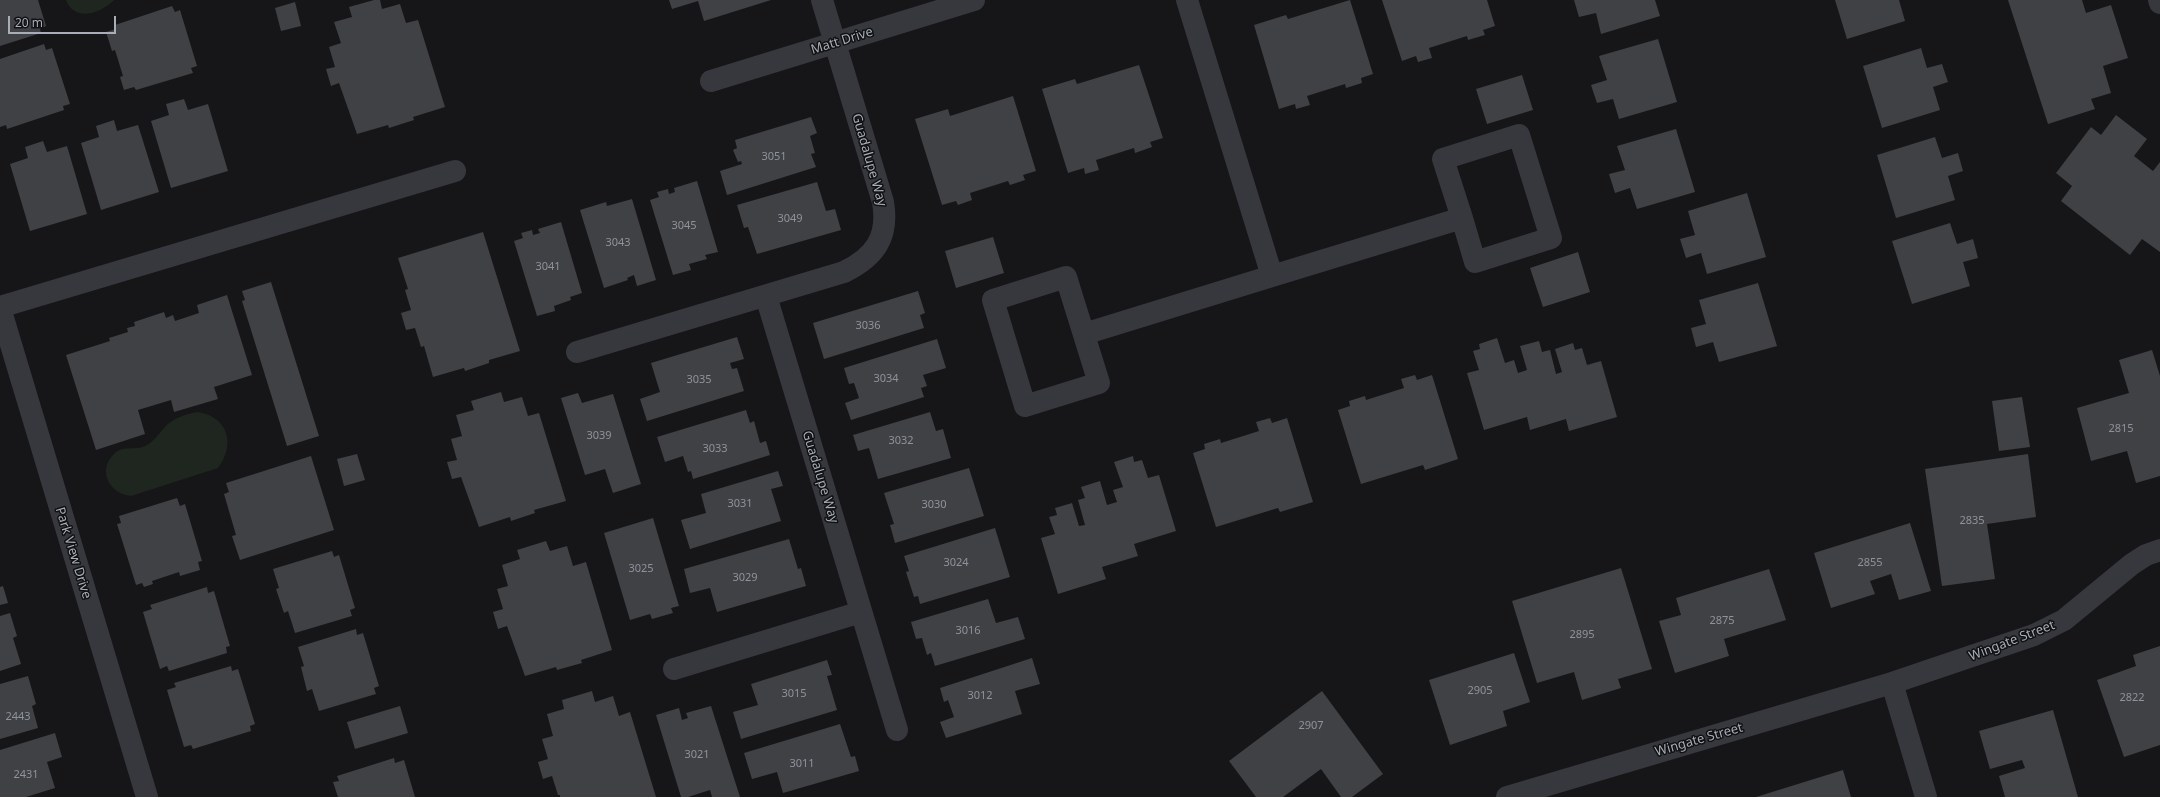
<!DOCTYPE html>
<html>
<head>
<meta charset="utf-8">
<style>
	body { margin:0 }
	#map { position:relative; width:2160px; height:797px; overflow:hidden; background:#161618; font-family:"Noto Sans",sans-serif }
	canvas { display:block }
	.scale { position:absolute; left:8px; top:16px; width:108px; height:18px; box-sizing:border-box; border:2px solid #a8adb8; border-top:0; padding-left:5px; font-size:12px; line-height:14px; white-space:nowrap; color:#a8adb8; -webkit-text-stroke:3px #111113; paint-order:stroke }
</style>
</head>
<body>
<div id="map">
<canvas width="2160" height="797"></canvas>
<div class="scale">20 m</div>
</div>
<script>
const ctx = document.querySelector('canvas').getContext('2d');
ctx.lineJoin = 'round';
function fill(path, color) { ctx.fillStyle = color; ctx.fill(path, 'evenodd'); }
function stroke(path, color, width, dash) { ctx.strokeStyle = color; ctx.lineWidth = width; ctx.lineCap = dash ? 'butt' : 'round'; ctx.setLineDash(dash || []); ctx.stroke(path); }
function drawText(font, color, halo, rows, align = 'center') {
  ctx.font = font + ' "Noto Sans",sans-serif'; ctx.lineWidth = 3; ctx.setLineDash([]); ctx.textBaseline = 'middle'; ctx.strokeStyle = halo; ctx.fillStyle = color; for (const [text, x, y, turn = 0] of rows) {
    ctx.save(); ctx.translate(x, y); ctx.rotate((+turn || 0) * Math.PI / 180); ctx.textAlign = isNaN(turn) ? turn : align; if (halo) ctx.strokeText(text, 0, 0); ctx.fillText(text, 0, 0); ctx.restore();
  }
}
fill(new Path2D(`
	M66,0H114C101,13 75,23 66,0Z
	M198,412C228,417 236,444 218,468L131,496C109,494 97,470 114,454C122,445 135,451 145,446C154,442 159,433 165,427C173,418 186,414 198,412Z`), '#1e261f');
fill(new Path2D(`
	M0,0H38L46,26L40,29L41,33L0,46Z
	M374,0H380L382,9L400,4L406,23L418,20L445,107L413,117L414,120L389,128L388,125L357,134L339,83L331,86L326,69L335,67L329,47L341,43L334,22L352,17L349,7Z
	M669,0H771L704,21L698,1L672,9Z
	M1350,0L1373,74L1361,78L1362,83L1346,88L1345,84L1307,96L1310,105L1296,109L1295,104L1279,109L1254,25L1286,15L1288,19Z
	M1382,0H1487L1495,26L1483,30L1485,35L1468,40L1467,36L1429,48L1432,58L1418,62L1416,56L1402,61Z
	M1574,0H1655L1660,16L1601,34L1596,13L1579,17Z
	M1835,0H1899L1905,21L1847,39Z
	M2008,0H2082L2086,13L2111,5L2128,58L2103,66L2111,93L2091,99L2095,109L2048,124Z
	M295,2L301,26L281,31L275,8Z
	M172,6L175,12L180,10L197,66L191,68L193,73L136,90L134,87L124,90L120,77L123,76L115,50L112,51L106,32L116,29L115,25Z
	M1658,39L1677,102L1619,119L1613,99L1597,103L1591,85L1607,80L1599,56Z
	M44,44L46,50L52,48L70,104L63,106L64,110L7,129L6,125L0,127V59Z
	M1921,48L1927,68L1942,64L1948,82L1933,87L1940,110L1882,128L1863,66Z
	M1139,65L1163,138L1150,142L1152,147L1135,153L1134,148L1096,160L1099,170L1085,174L1084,168L1068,173L1042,89L1075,79L1077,84Z
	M1522,75L1533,110L1487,124L1476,89Z
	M1013,96L1036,171L1023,175L1025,180L1010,185L1008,181L970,193L972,200L958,205L956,201L942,205L915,119L948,109L950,116Z
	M184,99L188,110L208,104L228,171L171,188L151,121L169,115L166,104Z
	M2116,115L2147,139L2134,156L2153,171L2160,162V252L2142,239L2130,255L2061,201L2072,186L2056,173L2091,127L2101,135Z
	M811,117L817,133L810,136L815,153L811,154L816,167L727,195L720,171L742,164L741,161L738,162L733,150L737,148L735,140Z
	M114,120L117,131L138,125L159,192L101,210L81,143L99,137L96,126Z
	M1676,129L1695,192L1637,209L1630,188L1615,193L1609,174L1625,170L1617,146Z
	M1935,137L1942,158L1958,153L1963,171L1948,176L1955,200L1896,218L1877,155Z
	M43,141L47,152L67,146L87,214L30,231L10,164L28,158L25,147Z
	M697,181L718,252L705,255L707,259L689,264L691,270L673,275L650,200L659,197L657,192L668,189L669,194L675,192L674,188Z
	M817,182L826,211L835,209L841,230L757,254L748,227L744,228L737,205Z
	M1747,193L1766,257L1707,274L1701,253L1686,258L1680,239L1695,235L1688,211Z
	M632,199L656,280L637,286L634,275L627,278L628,280L604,288L580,210L606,202L607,206Z
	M561,222L582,293L570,297L571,300L554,306L555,311L537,316L514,241L523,238L521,233L532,230L533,235L540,233L538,229Z
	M1950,223L1957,244L1973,239L1978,258L1963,262L1970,286L1912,304L1892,241Z
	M483,232L520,351L489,360V363L465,371L464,368L433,377L424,346L421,347L415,328L406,330L401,313L411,310L405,290L408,289L398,258Z
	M993,237L1004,273L956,288L945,251Z
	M1578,252L1590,292L1543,307L1530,268Z
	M271,282L319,436L287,446L242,301L245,300L242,291Z
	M1758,283L1777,346L1719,362L1713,342L1696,347L1691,328L1706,324L1699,300Z
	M918,291L925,313L920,315L924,328L824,359L813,323Z
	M227,295L252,375L214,387L218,399L174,412L171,400L138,410L145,434L96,450L66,355L110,341L109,338L128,332L127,328L135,326L134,322L164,312L166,318L173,315L175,321L199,313L197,305Z
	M737,337L744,359L730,363L732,369L737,368L744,391L647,421L640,399L660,392L651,363Z
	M1497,338L1505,363L1514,360L1518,373L1527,370L1520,346L1539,341L1542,352L1550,350L1556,374L1562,372L1555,349L1573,343L1575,350L1582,348L1587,365L1601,361L1617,417L1569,431L1566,419L1530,430L1527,417L1484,430L1467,373L1479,370L1473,351L1480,349L1479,344Z
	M937,339L946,368L923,375L927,386L921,388L924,397L851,420L845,403L859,398L854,383L849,384L844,368Z
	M2152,350L2160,376V476L2136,483L2127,451L2091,461L2077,408L2129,393L2119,360Z
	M1415,375L1417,380L1432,375L1458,459L1425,470L1423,465L1361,484L1338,410L1350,406L1349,401L1365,396L1366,400L1404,388L1401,379Z
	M501,392L504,402L522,397L528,416L539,413L566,501L534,510L535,513L511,521L510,517L479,527L461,477L452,479L447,462L457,460L451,439L462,436L456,415L474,410L471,401Z
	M578,393L582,403L613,394L641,484L613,493L605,469L585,475L561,398Z
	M2022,397L2030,447L1999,451L1992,401Z
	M746,410L750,423L754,421L760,443L766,441L770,455L693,479L691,471L688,472L683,456L665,462L657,437Z
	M930,412L936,431L943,429L951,458L878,479L869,448L858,451L853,435Z
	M1270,418L1272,423L1287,418L1313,502L1280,512L1278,508L1216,527L1193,453L1205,449L1204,444L1220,439L1221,443L1259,431L1256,422Z
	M357,454L365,480L344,486L337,459Z
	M2028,454L2036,517L1987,524L1995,579L1942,586L1925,469Z
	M311,456L334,530L240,560L232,536L236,535L224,494L229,492L226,483Z
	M1133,456L1134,462L1142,460L1148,478L1159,475L1176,531L1134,544L1138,556L1102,567L1106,579L1058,594L1041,538L1055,534L1049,517L1057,515L1055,508L1072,503L1079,526L1085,525L1078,500L1085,498L1081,487L1100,481L1107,505L1117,502L1113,490L1123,487L1114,462Z
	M969,468L984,516L895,543L890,525L894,524L884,493Z
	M778,471L783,486L771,489L781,521L690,549L681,520L706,513L701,494Z
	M177,498L180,506L185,504L202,561L198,562L200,570L180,576L179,572L152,581L153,584L144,587L142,583L136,585L117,524L121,523L119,516Z
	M653,518L679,606L671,608L673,613L652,619L650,614L630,620L604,533Z
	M1910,523L1931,591L1899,600L1891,574L1870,581L1875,594L1831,608L1814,553Z
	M995,528L1010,577L920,604L918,596L914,597L906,572L909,571L904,556Z
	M789,539L798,569L801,568L806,586L717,612L710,588L690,593L684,569Z
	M546,541L550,551L567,546L573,566L586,562L612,650L581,660L582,663L557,670L556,667L525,676L507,626L498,629L493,612L503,609L497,589L508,586L502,565L520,559L517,550Z
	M332,551L334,557L339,555L355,608L350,610L352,616L295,633L288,611L284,613L276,589L279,588L273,569Z
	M1621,568L1652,669L1618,679L1621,688L1582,700L1574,672L1537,683L1512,601Z
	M1769,569L1786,620L1724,639L1729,656L1675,673L1659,621L1681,615L1676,598Z
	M3,586L8,603L0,605V587Z
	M207,587L208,593L214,591L230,646L226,647L227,653L169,671L167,666L160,669L143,612L152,609L150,605Z
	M988,599L996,623L1018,617L1025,639L935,666L931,653L927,655L922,638L916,639L911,622Z
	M10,613L17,636L13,638L21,664L0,671V616Z
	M356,629L357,635L363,633L379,686L374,688L376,694L319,711L312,689L307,691L301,667L304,666L298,647Z
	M2160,646V745L2124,757L2097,680L2136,666L2133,655Z
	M1514,653L1530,702L1503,711L1507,726L1450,745L1429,680Z
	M1032,658L1040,684L1015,691L1022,714L946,738L940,722L954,717L948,700L944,702L940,688Z
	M827,660L832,675L827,676L837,710L741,739L733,712L758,705L751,684Z
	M231,666L232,671L238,669L255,724L250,726L251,731L193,749L191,745L184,747L167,690L176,687L174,683Z
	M28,676L36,704L32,706L38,728L0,739V684Z
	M592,691L595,702L613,696L619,716L630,712L656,797H560V795H558L552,776L543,779L538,762L548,759L542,739L553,736L547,714L564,709L562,700Z
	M1322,691L1383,774L1352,797H1341L1321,769L1283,797H1256L1229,761Z
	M400,706L408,733L355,749L347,722Z
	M711,706L740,797H712L710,790L688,797H681L656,715L679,708L682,720L688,718L686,713Z
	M2053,710L2078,797H2005L1999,776L2025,768L2022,760L1990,769L1979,731Z
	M840,724L851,757L855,756L859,771L783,793L777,772L752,779L744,753Z
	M55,733L62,757L47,762L55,788L26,797H0V750Z
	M394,758L395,763L404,760L415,797H338L333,782L339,781L337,776Z
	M1843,770L1851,797H1756Z`), '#404145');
stroke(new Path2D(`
	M2159,0L2160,3
	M711,81L974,0
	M1272,276L1462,218L1475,262L1551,238L1519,135L1443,159L1462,218
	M1066,277L1099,383L1025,406L993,300Z
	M766,296L897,730
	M0,307L455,171
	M0,308L147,797
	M1084,334L1272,276L1187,0
	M577,352L844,272C875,257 889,237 883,202L822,0
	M674,669L861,612
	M1892,683L1926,797
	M1507,797L1892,683L2034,635L2064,620L2132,564L2146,555L2160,550`), '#37383d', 22);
drawText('11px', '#8e929b', null, [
	["3051",774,157],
	["3049",790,219],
	["3045",684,226],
	["3043",618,243],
	["3041",548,267],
	["3036",868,326],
	["3034",886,379],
	["3035",699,380],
	["2815",2121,429],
	["3039",599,436],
	["3032",901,441],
	["3033",715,449],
	["3031",740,504],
	["3030",934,505],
	["2835",1972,521],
	["3024",956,563],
	["2855",1870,563],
	["3025",641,569],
	["3029",745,578],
	["2875",1722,621],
	["3016",968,631],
	["2895",1582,635],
	["2905",1480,691],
	["3015",794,694],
	["3012",980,696],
	["2822",2132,698],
	["2443",18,717],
	["2907",1311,726],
	["3021",697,755],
	["3011",802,764],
	["2431",26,775]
]);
drawText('13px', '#a8adb8', '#111113', [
	["Matt Drive",842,41,-17],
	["Guadalupe Way",869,160,74],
	["Guadalupe Way",820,477,73],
	["Park View Drive",73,553,73],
	["Wingate Street",2012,641,-21],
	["Wingate Street",1699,740,-16]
]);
</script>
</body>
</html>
